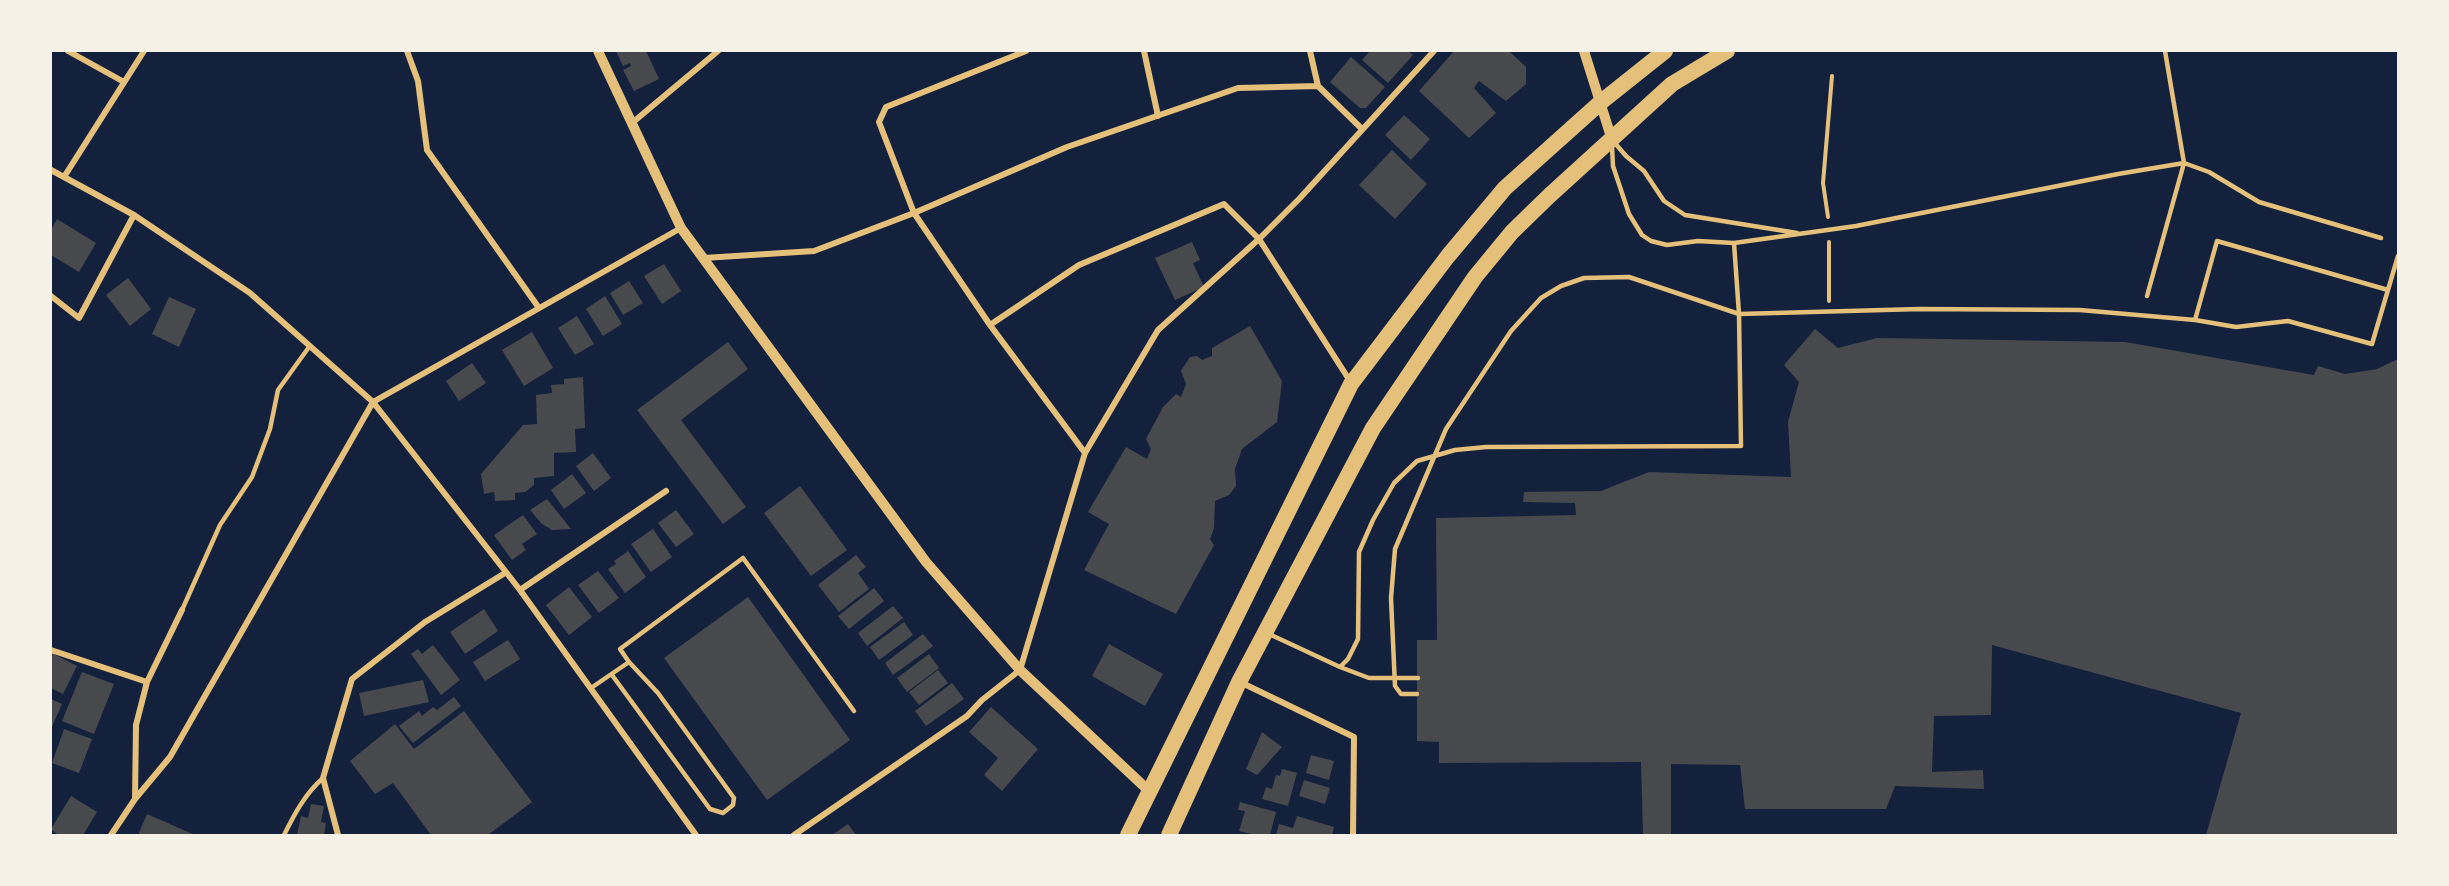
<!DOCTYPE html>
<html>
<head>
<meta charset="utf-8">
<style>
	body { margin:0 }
	#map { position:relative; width:2449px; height:886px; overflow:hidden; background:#14213d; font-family:"Titillium Web",sans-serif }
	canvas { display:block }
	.frame { position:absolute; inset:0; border:52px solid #f6f1e7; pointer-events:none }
</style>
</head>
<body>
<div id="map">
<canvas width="2449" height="886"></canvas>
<div class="frame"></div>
</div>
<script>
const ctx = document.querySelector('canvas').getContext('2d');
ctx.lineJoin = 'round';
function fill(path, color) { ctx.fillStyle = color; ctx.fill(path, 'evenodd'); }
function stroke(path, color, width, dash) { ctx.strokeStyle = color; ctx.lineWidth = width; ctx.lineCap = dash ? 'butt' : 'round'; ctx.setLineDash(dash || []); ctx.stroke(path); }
fill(new Path2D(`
	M616,51H646L659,79L634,91L623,70L631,66L630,63L623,66Z
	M1370,51H1408L1413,55L1388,83L1362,60Z
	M1454,51H1509L1526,67V84L1506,101L1479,81L1474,88L1496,113L1469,138L1419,91Z
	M1351,57L1385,87L1366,108H1360L1330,82Z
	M1404,115L1430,139L1411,160L1385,135Z
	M1392,150L1427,184L1395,219L1359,185Z
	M57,219L96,243L79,272L51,255V230Z
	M1192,242L1200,260L1193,263L1204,287L1175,300L1155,258Z
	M664,264L681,291L662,304L644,276Z
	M128,278L151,309L130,326L106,295Z
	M629,281L643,303L623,315L610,293Z
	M605,296L622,324L603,336L586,309Z
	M169,297L196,309L179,347L152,334Z
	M577,316L594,344L575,355L558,328Z
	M1250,326L1282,381L1277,422L1242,449L1235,469L1236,486L1229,495L1215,501L1214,528L1210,539L1214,545L1176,614L1084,570L1109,524L1088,512L1126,447L1147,459L1151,449L1146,439L1163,407L1176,394L1181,397L1186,384L1181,371L1190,357L1197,356L1202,360L1212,356V348Z
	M1815,329L1838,348L1877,338L2125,342L2314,375L2318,366L2345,374L2377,369L2398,359V835H2206L2241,713L1992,645L1991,715L1934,716L1932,772L1983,770L1984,789L1895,786L1886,809H1745L1740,765L1671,764V835H1643L1641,762L1439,763V742L1417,741V640H1437L1436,518L1576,515L1575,503L1523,502L1524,492L1601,491L1649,472L1791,477L1788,422L1799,382L1784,365Z
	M532,332L553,368L524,386L502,350Z
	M728,342L748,369L681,420L746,507L723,524L637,410Z
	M472,363L486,383L459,401L446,381Z
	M583,377L585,428L575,429L576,452L554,453V476L534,478V485L525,492L515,493V500L495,501L494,492L484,494L481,474L523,425L537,424L536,395L552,393L551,385L564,384V379Z
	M593,453L611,478L594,491L576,466Z
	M572,474L586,493L564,509L551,490Z
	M800,486L847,550L811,576L764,513Z
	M547,499L571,529L552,530L542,524L530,510Z
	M676,510L694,534L676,547L658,523Z
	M523,515L537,534L522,544L526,550L512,560L494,535Z
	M653,529L672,557L651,572L631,544Z
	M628,551L646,577L625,593L608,569L616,564L614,561Z
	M856,555L866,567L858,573L869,589L839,612L818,585Z
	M598,571L619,598L599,613L578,585Z
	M569,587L592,617L569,635L546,605Z
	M874,588L884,601L849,629L838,616Z
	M748,597L850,740L767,800L664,658Z
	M893,606L903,618L867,646L858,633Z
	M484,609L498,631L465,654L450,632Z
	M904,622L913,635L879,660L870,647Z
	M923,634L933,646L893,675L885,663Z
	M508,640L520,659L485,681L473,662Z
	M1109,644L1163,674L1145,706L1092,676Z
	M433,645L460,680L441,695L411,654L418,649L422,654Z
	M52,653L77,666L63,694L51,688Z
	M929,654L939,668L907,692L897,678Z
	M938,670L948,683L919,705L909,692Z
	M82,672L114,684L94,734L62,721Z
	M423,680L429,702L364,716L359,693Z
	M952,683L964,699L926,726L915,711Z
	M454,697L461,706L413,743L399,726L419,711L422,716L433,707L437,710Z
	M51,699L62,704L51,729Z
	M991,707L1038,749L1002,791L984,775L998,758L969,732Z
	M464,711L532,802L488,835H431L393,783L375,794L350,761L395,724L414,749Z
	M64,729L92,739L79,773L52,763Z
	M1262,732L1282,747L1257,775L1246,769Z
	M1311,755L1334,761L1329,780L1306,773Z
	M1282,769L1297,773L1288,806L1262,799L1266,787L1272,789L1276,775L1280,776Z
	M1304,780L1330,788L1325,804L1299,796Z
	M71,796L97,812L83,835H58L51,829Z
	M1240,802L1276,812L1270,835H1255L1239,831L1245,811L1238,810Z
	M311,804L324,806L321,822L326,823L324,835H297L301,816L308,818Z
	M147,814L195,835H138Z
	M1297,816L1334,827L1332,835H1276L1279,824L1293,828Z
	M848,824L856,835H832Z`), '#48494c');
stroke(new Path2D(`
	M1828,217L1823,183L1832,76
	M1829,301V242`), '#e5c07b', 4);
stroke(new Path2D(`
	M1614,142L1626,156L1644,171L1664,201L1685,215L1797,233
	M1612,146L1613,166L1629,214L1642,235L1651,241L1667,245L1698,241L1734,243L1856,226L2118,174L2184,163L2209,172L2259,202L2381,238
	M2147,296L2184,163L2165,51
	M2195,320L2217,241L2388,290
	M182,610L220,525L252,477L270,429L278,390L309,347
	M1269,634L1340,667L1348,659L1358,639L1359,552L1373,520L1394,483L1417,461L1455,450L1486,447L1741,446L1739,314L1734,243
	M1340,667L1369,678H1418
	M612,675L710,809L723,813L733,805L734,798L658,693L629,662
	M591,688L629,662L620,649L743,558L854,711
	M1417,694H1401L1395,686L1391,598L1395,549L1446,429L1511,331L1541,298L1561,286L1584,278L1629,277L1739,314L1920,309L2080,310L2195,320L2236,327L2288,321L2372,344L2398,256
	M284,835C295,813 305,794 323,778`), '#e5c07b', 4.5);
stroke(new Path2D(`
	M68,51L124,82
	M407,51L418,81L427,150L539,308
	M1026,51L886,107L879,122L914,213L990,325L1085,453
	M1144,51L1158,116
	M1310,51L1318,86
	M632,123L718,51
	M51,170L134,215L250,293L373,402L520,590L696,835
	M64,177L144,51
	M704,258L814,251L914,213L1067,147L1238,88L1318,86L1361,128
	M51,296L79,318L134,215
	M990,325L1079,265L1224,204L1259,239L1350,381
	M520,590L666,491
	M51,650L147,682
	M1240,682L1354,737L1353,835
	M135,799L136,725L147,682L182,610
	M111,835L135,799L170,757L373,402L681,228
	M338,835L323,778L352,679L425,622L505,573
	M794,835L967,716L982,700L1020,670L1085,453L1158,330L1259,239L1300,198L1434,51`), '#e5c07b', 6);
stroke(new Path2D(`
	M598,51L681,228L926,562L1020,670L1149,791
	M1584,51L1612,140`), '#e5c07b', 10);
stroke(new Path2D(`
	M1128,835L1351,384L1448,256L1505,188L1601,102L1665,51
	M1169,835L1239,682L1373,428L1475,277L1512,232L1549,196L1672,84L1727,51`), '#e5c07b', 16);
</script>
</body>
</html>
